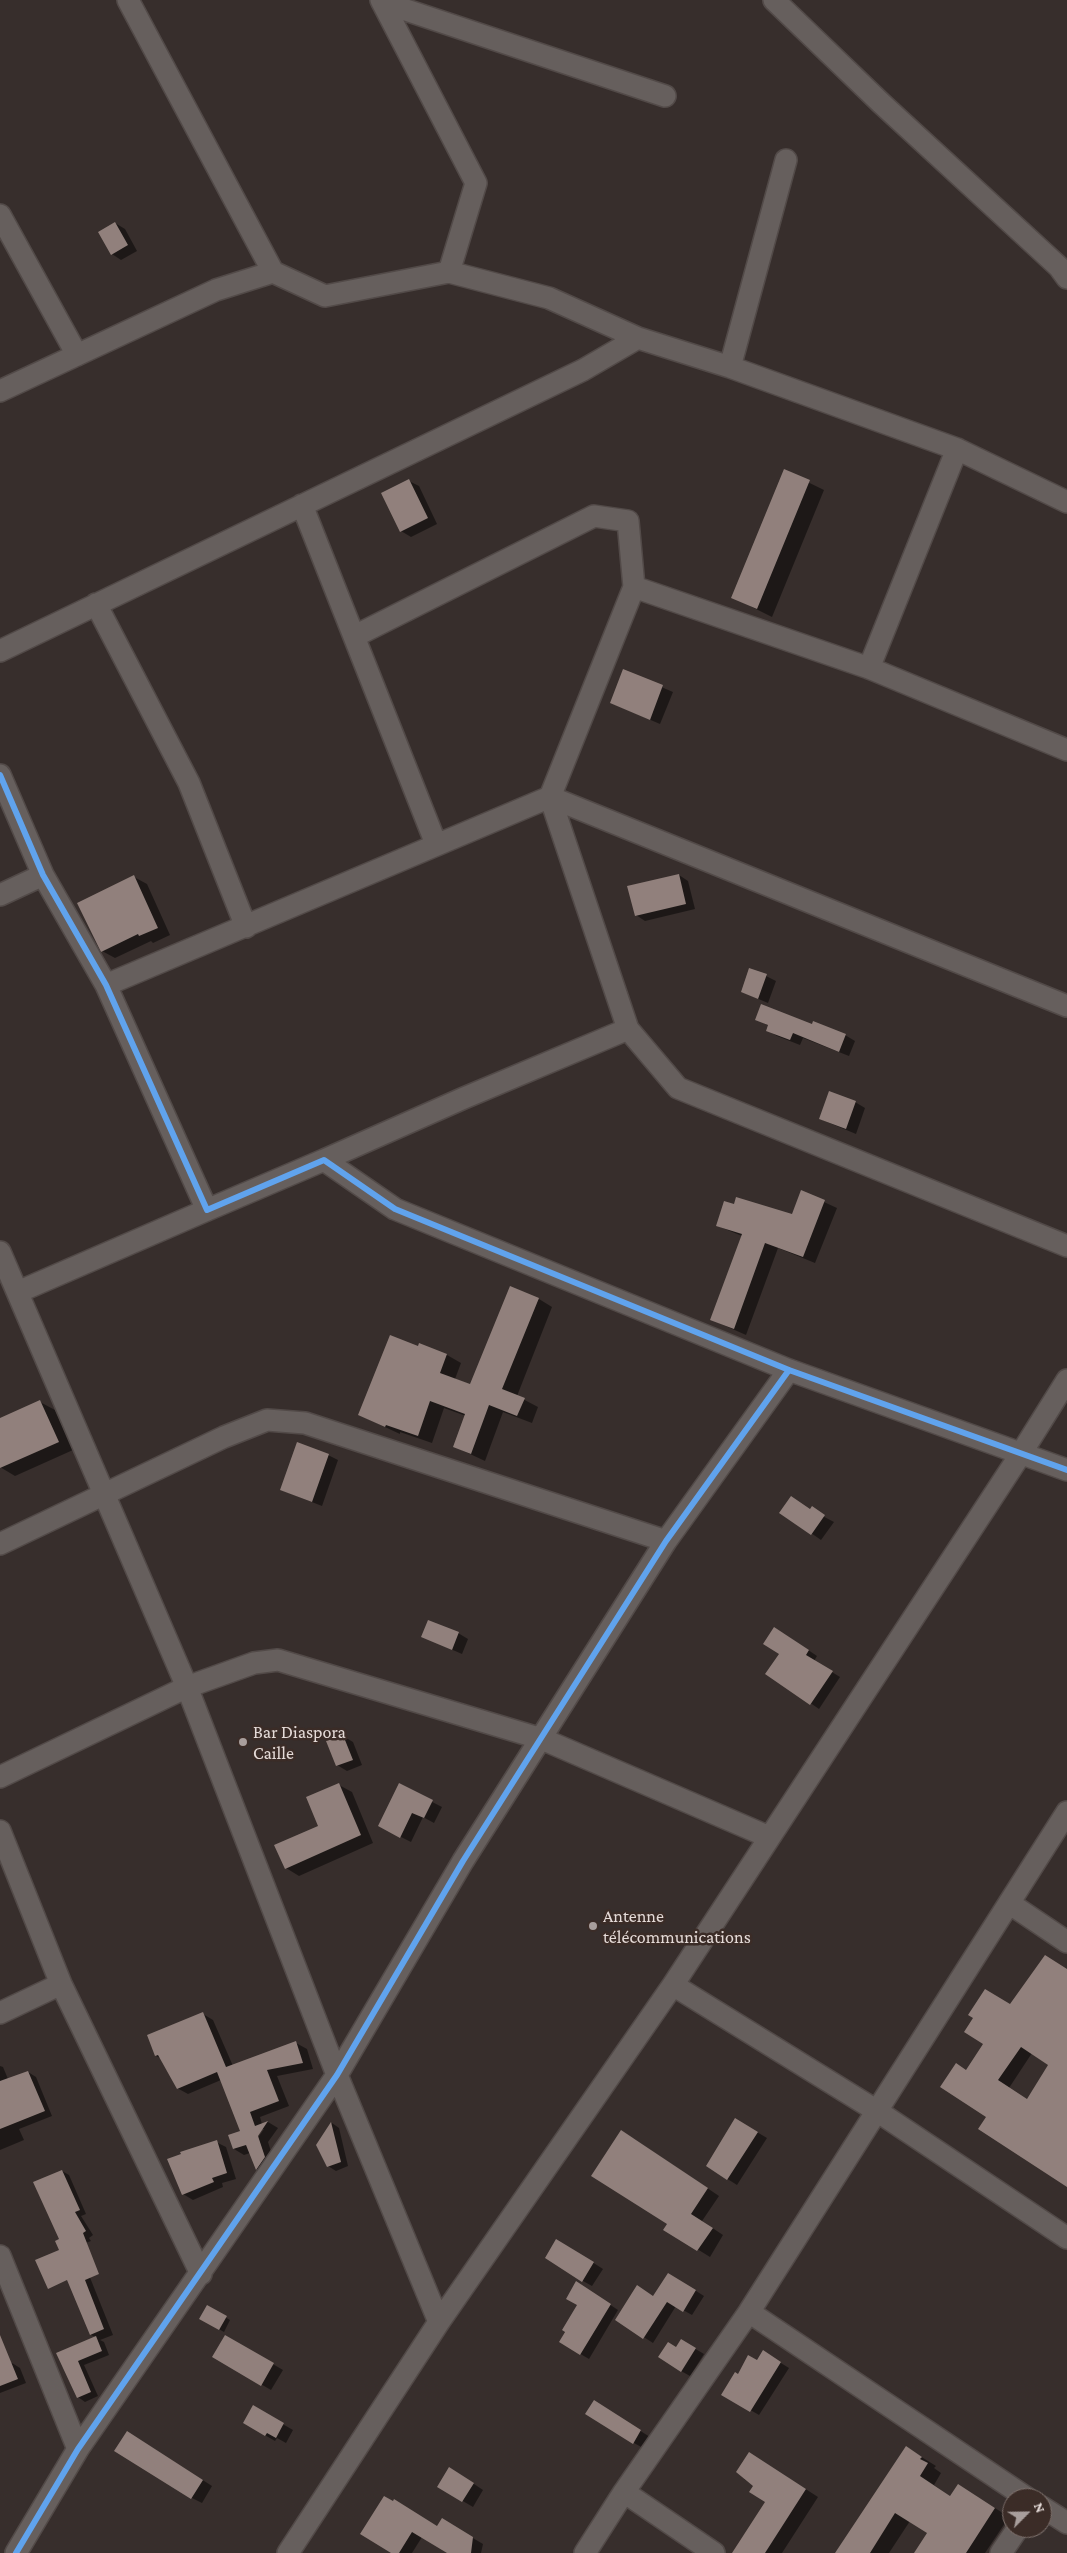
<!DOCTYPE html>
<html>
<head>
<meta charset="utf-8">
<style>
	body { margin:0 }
	#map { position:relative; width:1067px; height:2553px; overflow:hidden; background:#372e2c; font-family:"Crimson Pro",serif }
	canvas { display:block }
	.north { position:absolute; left:1002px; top:2488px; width:50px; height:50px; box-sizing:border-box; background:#3b2c27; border:1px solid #7f726e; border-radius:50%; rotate:67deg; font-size:14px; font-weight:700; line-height:20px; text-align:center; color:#e5dbd8 }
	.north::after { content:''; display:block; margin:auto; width:18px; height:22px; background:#a89e9c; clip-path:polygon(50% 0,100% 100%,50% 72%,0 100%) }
</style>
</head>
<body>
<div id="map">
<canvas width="1067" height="2553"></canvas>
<div class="north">N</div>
</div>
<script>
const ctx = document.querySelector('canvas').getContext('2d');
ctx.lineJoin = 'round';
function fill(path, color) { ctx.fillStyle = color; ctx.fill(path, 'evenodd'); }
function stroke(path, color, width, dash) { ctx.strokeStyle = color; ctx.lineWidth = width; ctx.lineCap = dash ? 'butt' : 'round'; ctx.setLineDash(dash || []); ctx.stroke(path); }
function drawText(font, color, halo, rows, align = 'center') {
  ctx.font = font + ' "Crimson Pro",serif'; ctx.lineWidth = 5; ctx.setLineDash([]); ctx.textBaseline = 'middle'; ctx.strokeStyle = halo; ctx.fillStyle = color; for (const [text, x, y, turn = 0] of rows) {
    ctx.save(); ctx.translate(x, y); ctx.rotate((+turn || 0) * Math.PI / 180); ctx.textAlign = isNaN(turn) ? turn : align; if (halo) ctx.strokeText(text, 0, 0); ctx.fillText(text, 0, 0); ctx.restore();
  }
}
fill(new Path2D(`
	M115,223L125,229L137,251L121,260L112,254Z
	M785,471L824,490L772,617L732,597Z
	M409,481L419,486L437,524L411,537L401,531Z
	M624,671L673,692L660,724L611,703Z
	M679,875L688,881L695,909L645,921L636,915Z
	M134,877L147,884L170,935L153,943L151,941L115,958L102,951Z
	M766,976L776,981L768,1003L742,992Z
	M757,1019L813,1026L845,1035L855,1041L849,1056L803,1038L800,1045L777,1036L767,1030L769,1026Z
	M855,1102L865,1108L856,1134L820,1119Z
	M802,1192L837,1208L815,1263L778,1248L746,1335L712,1320L742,1236L718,1226L793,1215Z
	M539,1299L552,1307L517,1396L538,1407L532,1423L503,1412L485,1461L455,1447L466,1416L444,1408L432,1443L400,1432V1434L359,1415L420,1345L447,1355L461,1363L455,1379L471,1385Z
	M40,1402L55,1410L73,1450L15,1476L0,1467V1419Z
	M328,1455L338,1460L322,1506L281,1490Z
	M811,1510L834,1522L821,1540L781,1512Z
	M458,1633L468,1639L462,1654L423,1637Z
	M783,1633L817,1656L814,1661L840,1677L819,1709L767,1673L781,1654Z
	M343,1736L353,1742L362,1765L347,1771L337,1765Z
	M339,1785L352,1792L373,1843L299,1876L286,1868L319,1826Z
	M399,1785L442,1807L434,1823L423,1817L411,1842L389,1831Z
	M1067,1970V2186L988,2117L967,2071L1010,2005ZM1032,2053L1049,2064L1027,2100L1009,2088Z
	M203,2014L213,2020L233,2066L296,2043L307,2049L313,2069L277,2076L289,2106L260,2117L262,2124L268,2122L278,2128L268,2142L275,2164L267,2175L257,2170L250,2153L244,2155L234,2149L242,2131L221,2080L188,2094L177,2088L162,2059L156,2056ZM261,2129H264L255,2142Z
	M0,2066L3,2067L8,2079L28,2072L36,2077L52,2116L19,2129L24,2140L0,2150Z
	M332,2123L339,2128L348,2166L336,2171L328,2166L317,2145Z
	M745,2125L767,2138L737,2185L707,2166Z
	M633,2138L719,2196L702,2221L723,2235L710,2257L665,2229L668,2224Z
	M216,2142L226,2147L236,2179L222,2183L223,2187L193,2200L183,2194Z
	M62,2171L69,2175L86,2214L81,2216L93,2235L89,2238L91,2241L70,2249Z
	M567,2246L603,2269L592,2286L583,2281Z
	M67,2275H89L113,2335L100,2340L104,2342L109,2355L84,2365L98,2396L85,2402L78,2397L58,2353L96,2337L91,2335Z
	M677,2279L704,2296L692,2315L676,2306L653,2343L616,2319L654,2297Z
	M585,2288L618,2310L589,2359L560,2342Z
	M208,2307L230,2320L224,2332L201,2319Z
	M225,2336L283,2370L271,2390L214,2357Z
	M682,2341L704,2354L690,2376L681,2371Z
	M763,2352L789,2368L759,2415L723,2394L739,2375L757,2361Z
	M12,2363L20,2368L26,2383L0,2393V2368Z
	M253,2407L293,2430L286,2443L277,2438L275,2441L244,2423Z
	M604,2408L650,2437L643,2448L634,2443Z
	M137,2438L212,2486L202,2503L192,2498Z
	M907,2448L936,2466L934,2468L941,2473L934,2485L951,2497L959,2485L1009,2517L985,2553H915L928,2533L910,2521L889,2553H837Z
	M762,2461L818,2497L782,2553H743L767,2502L754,2486L744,2479Z
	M459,2474L483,2490L473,2507L439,2487Z
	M442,2520L483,2544L481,2553H449L422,2537L412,2553H393L362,2533L437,2528Z`), '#0007');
fill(new Path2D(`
	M115,222L128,245L111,255L98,232Z
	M784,469L810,480L757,609L731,598Z
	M409,479L428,518L400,532L381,493Z
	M623,669L663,685L650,720L610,703Z
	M679,874L686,904L635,916L627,886Z
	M134,875L158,928L139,936L138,934L101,952L77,903Z
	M749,968L767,974L758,999L741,992Z
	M761,1004L812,1024L813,1021L846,1034L839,1052L793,1033L790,1040L766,1031L768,1025L755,1020Z
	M829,1091L856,1101L846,1129L819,1119Z
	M801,1190L825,1200L803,1257L765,1243L734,1329L710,1320L742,1234L716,1226L724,1201L734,1204L736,1197L792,1214Z
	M510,1286L539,1298L502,1389L525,1398L517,1416L489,1405L471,1454L453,1447L465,1414L430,1401L418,1436L386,1425L385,1427L358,1415L390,1335L418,1346L419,1343L447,1354L440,1373L470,1384Z
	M40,1400L59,1442L0,1468V1418Z
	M297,1442L329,1454L312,1502L280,1490Z
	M791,1496L810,1509L812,1506L825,1515L811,1535L779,1513Z
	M428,1620L459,1632L452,1650L421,1637Z
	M774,1627L809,1650L806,1655L833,1671L810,1705L765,1674L779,1654L763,1644Z
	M343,1735L353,1760L336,1766L326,1741Z
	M339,1783L361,1835L285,1869L274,1845L318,1826L306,1797Z
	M399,1783L433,1800L424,1818L412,1813L400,1838L378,1826Z
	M1045,1955L1067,1969V2187L978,2129L986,2117L940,2087L956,2063L966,2070L983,2044L964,2032L973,2018L968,2015L985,1989L1010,2004ZM1021,2047L1048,2065L1027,2099L998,2080Z
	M203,2012L226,2067L296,2041L303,2063L267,2070L279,2101L250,2112L255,2126L268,2121L258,2136L265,2157L256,2170L246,2145L233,2149L228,2135L240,2131L217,2072L177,2089L158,2055L155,2056L147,2035Z
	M28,2071L45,2111L0,2129V2081Z
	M735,2118L758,2132L727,2180L706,2166Z
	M331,2122L341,2162L327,2167L316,2145Z
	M621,2130L708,2188L691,2214L713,2228L697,2251L663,2230L667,2224L591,2176Z
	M217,2140L227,2173L212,2178L214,2182L182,2195L167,2159L181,2154L180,2152Z
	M62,2170L80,2210L75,2212L86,2231L83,2233L99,2274L85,2280L104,2329L90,2335L67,2280L48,2289L35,2260L59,2250L55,2241L59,2239L33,2182Z
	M556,2239L594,2262L582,2282L545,2258Z
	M668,2273L696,2290L683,2312L667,2302L643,2339L615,2320L637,2285L653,2296Z
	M576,2281L611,2304L580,2355L559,2342L565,2332L562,2330L577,2305L566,2299Z
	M207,2305L227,2316L219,2330L199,2319Z
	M0,2335L18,2379L0,2386Z
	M225,2335L274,2363L261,2386L212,2357Z
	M96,2336L102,2351L78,2361L91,2392L77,2398L56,2353Z
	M681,2339L696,2348L681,2372L658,2357L668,2342L676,2347Z
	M763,2350L781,2362L750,2412L721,2395L735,2372L738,2374L748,2355L757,2360Z
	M594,2400L641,2430L633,2444L585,2414Z
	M253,2405L284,2423L276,2438L267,2433L265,2436L243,2423Z
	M127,2431L203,2480L191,2499L114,2451Z
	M906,2446L922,2457L920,2459L928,2463L920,2476L950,2496L958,2484L995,2508L966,2553H914L927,2533L895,2513L870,2553H835Z
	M749,2452L806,2489L765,2553H732L765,2502L749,2492L753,2486L736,2472Z
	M449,2467L474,2483L462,2502L437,2487Z
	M384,2496L393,2501L394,2499L437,2526L442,2518L473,2537L471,2553H447L412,2532L399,2553H391L360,2534Z`), '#91807c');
const street = new Path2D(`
	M128,0L273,272L325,296L449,272L549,298L638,338L730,367L957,449L1067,502
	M381,0L476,183L449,272
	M774,0L881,103L1059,267L1067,278
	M382,2L665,96
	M0,215L77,355
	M730,367L786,160
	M0,391L216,290L273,272
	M302,505L436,844
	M634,587L869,668L1067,750
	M96,604L189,783L246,927
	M355,636L594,516L628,521L634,587L550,797L628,1029L678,1088L1067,1246
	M0,651L583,370L638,338
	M869,668L957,449
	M0,775L43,875L106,985L207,1210L324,1160L395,1209L789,1370L1067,1470
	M0,895L43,875
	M106,985L550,797L1067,1006
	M324,1160L464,1098L628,1029
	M0,1252L187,1687L337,2075L439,2322
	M18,1292L207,1210
	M0,1544L224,1437L267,1420L305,1423L666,1541
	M0,1777L187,1687L254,1663L278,1660L542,1739L769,1837
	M0,1831L61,1984L201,2274
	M1009,1903L1067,1942
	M673,1985L877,2111L1067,2238
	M0,2013L61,1984
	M0,2256L78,2449
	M749,2312L1027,2498
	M624,2492L714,2553
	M1042,2507L1067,2523
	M16,2553L78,2449L337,2075L463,1861L666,1541L789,1370
	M288,2553L439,2322L673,1985L1022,1452L1067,1380
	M585,2553L624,2492L749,2312L1067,1812
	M1001,2553L1018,2528`);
stroke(street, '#524a48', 24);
stroke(street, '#665f5d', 21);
stroke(new Path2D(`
	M0,775L43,875L106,985L207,1210L324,1160L395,1209L789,1370L1067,1470
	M16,2553L78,2449L337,2075L463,1861L666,1541L789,1370`), '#60a3ed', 6);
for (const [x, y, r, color] of [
	[243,1742,5,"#a89e9c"],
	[593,1926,5,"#a89e9c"]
]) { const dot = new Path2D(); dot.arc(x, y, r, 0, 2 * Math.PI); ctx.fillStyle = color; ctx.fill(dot); stroke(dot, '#3b2c27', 2); }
drawText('18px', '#e5dbd8', '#3b2c27', [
	["Bar Diaspora",253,1732],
	["Caille",253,1753],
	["Antenne",603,1916],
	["télécommunications",603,1937]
], 'left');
</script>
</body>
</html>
